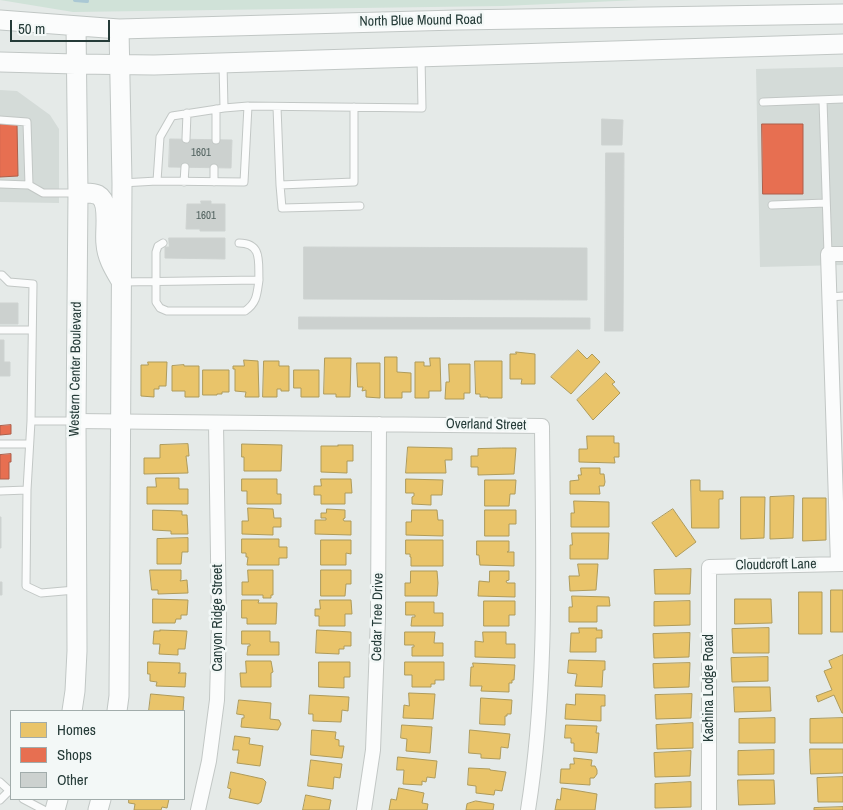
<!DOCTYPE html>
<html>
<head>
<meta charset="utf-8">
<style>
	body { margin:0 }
	#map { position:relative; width:843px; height:810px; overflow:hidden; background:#e5eae8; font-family:"Archivo Narrow",sans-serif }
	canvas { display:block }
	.legend { position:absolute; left:10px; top:710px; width:175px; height:90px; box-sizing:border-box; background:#f3f8f7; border:1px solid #a1acab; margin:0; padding:6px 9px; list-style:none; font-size:15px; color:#253b38 }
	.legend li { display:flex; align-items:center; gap:10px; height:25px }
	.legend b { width:25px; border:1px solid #a1acab }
	.scale { position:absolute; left:10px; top:20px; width:100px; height:22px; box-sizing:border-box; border:2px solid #253b38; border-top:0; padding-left:6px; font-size:15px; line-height:18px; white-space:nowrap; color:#253b38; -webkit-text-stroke:4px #f3f8f7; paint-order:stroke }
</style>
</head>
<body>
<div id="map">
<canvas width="843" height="810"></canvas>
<ul class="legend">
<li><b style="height:14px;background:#e9c46a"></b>Homes</li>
<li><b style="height:14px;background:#e76f51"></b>Shops</li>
<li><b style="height:14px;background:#ccd1cf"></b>Other</li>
</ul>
<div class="scale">50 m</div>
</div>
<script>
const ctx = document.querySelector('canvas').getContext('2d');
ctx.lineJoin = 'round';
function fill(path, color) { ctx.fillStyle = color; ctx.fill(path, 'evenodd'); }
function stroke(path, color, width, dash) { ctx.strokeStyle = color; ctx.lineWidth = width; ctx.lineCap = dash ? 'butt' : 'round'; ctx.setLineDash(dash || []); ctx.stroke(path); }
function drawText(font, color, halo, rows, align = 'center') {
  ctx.font = font + ' "Archivo Narrow",sans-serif'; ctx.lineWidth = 5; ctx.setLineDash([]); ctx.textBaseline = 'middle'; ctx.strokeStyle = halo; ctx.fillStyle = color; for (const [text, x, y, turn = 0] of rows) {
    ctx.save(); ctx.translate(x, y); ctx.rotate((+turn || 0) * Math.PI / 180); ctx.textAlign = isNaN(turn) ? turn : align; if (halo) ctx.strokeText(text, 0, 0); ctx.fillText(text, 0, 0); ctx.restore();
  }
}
fill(new Path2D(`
	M843,67V265L760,267L756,69Z
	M0,90L17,91L50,115L59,129V203L0,202Z`), '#d4dbd8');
fill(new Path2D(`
	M0,0H639L503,6L73,12Z`), '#d0e2d8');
const homes = new Path2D(`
	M578,350L587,359L592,354L600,362L571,394L551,377Z
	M516,352L535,354V384H521L522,379H510V354H516Z
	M385,357H397V372L411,373V392H402V398H385Z
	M325,358H351L350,397H336V394H324Z
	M430,358H440L441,391H429V398H415V362H424V366H430Z
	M244,360L258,361L259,397H245L246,392L235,391V369H233V366H244Z
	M264,361H279V366H289V391H281V389H277V397H263Z
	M475,361H502V398H488V397H480V394H476Z
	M148,362H167L166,386H159V389H154V397L141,396V365H148Z
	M357,363H380V398L366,397V390L362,391L363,387H358Z
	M449,364H470V393H464V399H445L446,382H449Z
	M184,365V366H199V397H185V391H172V366Z
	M203,370H229V392H222V394H217V395H203Z
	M294,370H319V397H301V388H294Z
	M606,373L615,382L612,384L620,393L593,420L577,400Z
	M587,436H614V443H619V457H614L615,463L579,462V449H587Z
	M188,444L189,456H186L188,473L144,474V458H160V445Z
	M242,444L282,445L281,471H244V457H242Z
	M338,445H353V461H347V473L321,472V446H338Z
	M408,447L452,448V460H445L446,473H406Z
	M502,448H516L514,474L478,475V467H471V456H478V449Z
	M581,468H600V474H604L605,482L604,486H599L600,494H570V481L579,480L578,475H581Z
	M156,478H179V489H188V504H147V487H156Z
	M242,479H277V494H281V504H247V491H242Z
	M321,479H351L352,493H345V504H321V495H314V486H321Z
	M406,479L443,480L442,495H431V505L412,504V497L414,496V493H406Z
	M485,480H516L515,494H510L509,506H485Z
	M691,480H700V491H723V499H719V528H692Z
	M794,496L793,538L770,539V497Z
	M741,497H765L764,538L741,539Z
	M803,498H826V540L803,541Z
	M574,501L609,502V527H571V513H574Z
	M248,508L273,509L274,518H281V527H273V535L242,534V521H248Z
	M327,509L345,510V518L343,519L344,521H351V535L315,534V520H326V518H321V513H326Z
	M673,509L696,542L676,557L652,523Z
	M153,510L182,511V515H187L188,534H171V531L153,530Z
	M412,510H437L438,520H443V536L406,535V522H411Z
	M485,510H516V524H509V536H485Z
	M572,533H609L608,559H570V545H572Z
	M188,538V552H182L181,564H157V539Z
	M242,539H279V547H287V558H279V565H247L248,557H246V553H242Z
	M321,540H351V554L346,553V565H321Z
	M406,540H443V566H411V557H410V554H406Z
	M477,541H509V551L507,552H514V566L480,565L479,555H477Z
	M578,564H598L596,590L570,591L569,576H579Z
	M691,569L690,594H655L654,570Z
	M150,570H181V579L180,581L187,580L188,593L158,594V590H152Z
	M248,570H273V595H271V598H263V595H242V582H248Z
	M321,570H351V584H346L345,596H321Z
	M411,571H437L438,583L437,596H405V583H410Z
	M490,571H509V580L506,581L507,583H515V597L478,596L479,581L489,582Z
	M831,590H843V632H831Z
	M799,592H822V634H799Z
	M572,596L609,597L610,606H597V622H569V607H572Z
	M153,599L188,600L187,615H181V619H176L175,623H153Z
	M735,599H771L772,623L735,624Z
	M242,600H259L258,603H277L276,624H247V618H242Z
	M320,600H351L352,614H345V626H319V616H315V609H320Z
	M484,601H515V615H509V626H484Z
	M690,601V625L654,626V602Z
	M406,602H434V613H443V626H411L412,617H415V615H406Z
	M579,628H597L596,630H602V638H596V652H570L571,633H579Z
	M769,628V653H733L732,629Z
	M160,630L187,631L185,649H178V655L159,654L160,644H153L154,631H160Z
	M317,630L351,632V646H344V649H339V654L316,653Z
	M242,631H270V642H279V655H247L248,646H250V644H242Z
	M405,632H435L434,643H443V656H412V647H414V645H405Z
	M483,632H506V644H515V658L475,657V641L483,642Z
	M690,633L689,657L654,658L653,634Z
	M843,655V713H842L834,695L818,702L816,696L832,690L824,671L832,668L829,661Z
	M768,657V681L732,682L731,658Z
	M569,660L605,661V670H603L602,687L575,686L577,674L568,673Z
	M246,661H271L273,672L271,673V687H241L240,673H246Z
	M148,662L180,663V672L178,673H186L185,687L156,686L157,682L150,681V674H148Z
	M319,662H350V677H344V688L319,687Z
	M405,662H444V680H435V684H431V687H412V675H405Z
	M473,663L515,665L514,680H512V683H509V692L481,691L482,686H470L471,667H473Z
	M690,663L689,687L654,688L653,664Z
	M734,687H770L771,711L735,712Z
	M409,693L435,694L433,719L403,718L404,705L409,706Z
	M151,694L184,697L183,711H149Z
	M576,694L605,695V706H601V721L565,719L566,704L575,705Z
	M692,694L691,718L656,719L655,695Z
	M310,695L349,697L348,711L342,710L341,722L313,721V714H309Z
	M481,698L512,700L511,714H507V716H505V725L480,724Z
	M239,700L271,703L270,719L279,720L281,724L278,730L241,727L242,718H244V715L237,714Z
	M775,718V743H739V719Z
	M843,718V743H810V719Z
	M693,723V748L657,749L656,725Z
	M402,725L432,727L430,753L406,751L407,739L401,738Z
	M566,725L597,726L596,733H599L597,753L574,751V743H571V738H565Z
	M312,730L336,732L335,739L339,740V746H344L342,758L311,755Z
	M470,730L510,734L508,748L501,747L500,759L481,758V754L469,753Z
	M235,736L250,738L249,744L263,746L260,766L237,763L239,750H233Z
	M810,749H843V773L811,774Z
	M774,750V774L738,775V751Z
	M691,751L690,776L655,777L654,753Z
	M398,757L437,761L435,778L427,777L426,782L422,781V785L403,784L404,770H397Z
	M574,758L592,760L591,766H595L597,770V774L594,778H590V785L560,783L561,769H570V764H574Z
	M311,760L342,764L340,778L334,777L333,789L308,786Z
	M469,768L490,769V770L506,772L502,791L495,790L494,795L476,793V786L468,785Z
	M231,772L263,779L266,782L261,802L258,804L229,798L231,789L228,788Z
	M843,777V802H818L817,778Z
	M738,780H774L775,804L739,805Z
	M691,782V807L655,808V784Z
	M399,788L424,793L422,803L428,804L427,810H389L391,799L396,800Z
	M562,788L597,794L595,810H555L557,799L560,800Z
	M306,795L331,800L329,810H303Z
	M129,799H169L167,808L162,807L161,810H134L135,804L129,803Z
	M476,801L494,804L493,810H466L467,804Z
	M843,807V810H814V808Z`);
fill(homes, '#e9c46a');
stroke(homes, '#ae9b5b', 1);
const shops = new Path2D(`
	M0,124H17L18,176L0,177Z
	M762,124H803V194H763Z
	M11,425V434L0,435V426Z
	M11,454V462H9V479H0V455Z`);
fill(shops, '#e76f51');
stroke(shops, '#ad5f4a', 1);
stroke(new Path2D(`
	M75,0L87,1`), '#aac8d4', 4);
const building = new Path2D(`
	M602,119L623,120L622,145H602Z
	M170,139L232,140L231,168L169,167Z
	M606,153H624L623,331H605Z
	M201,201H211V204H225V231H200V229H186L187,204H201Z
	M169,238H225V259L165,258V247H169Z
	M304,247L587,248V300L304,299Z
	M0,303H18V324H0Z
	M299,317L590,318V329H299Z
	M0,340H4V362H10V376H0Z
	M0,517H1V548H0Z
	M0,582H2V595H0Z`);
fill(building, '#ccd1cf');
stroke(building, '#ced3d1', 1);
const service = new Path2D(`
	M223,63L224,108
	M823,100L828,254
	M763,102L843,99
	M248,106L422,108L421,57
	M277,107L280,185L354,182V107
	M0,120L27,122L29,185L43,193H76
	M186,139L187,113
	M216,140V109
	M184,182L185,167
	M214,182V168
	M122,183L157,181L160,137L172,116L224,108L248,106L244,182L157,181
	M0,184L29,185
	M280,185L282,208L360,206
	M772,205L826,203
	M163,243L158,246L156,252V302L160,308L167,311H245C257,303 257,294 259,280
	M0,275H2L9,282L33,284L31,421
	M122,282L259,280C258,263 263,243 239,243
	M830,297L843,296
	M0,330H32
	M0,444H29
	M0,491L27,490
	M75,590L41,593L26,586L27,490L31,421H75
	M0,782L11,792
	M23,799L44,810
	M0,800L9,791`);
const minor = new Path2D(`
	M76,421L542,426C543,554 548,684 528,810
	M838,564L828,254H843
	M198,810L209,761L217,700L219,622L216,424
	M364,810L373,750L378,618L379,424
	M709,810V567L843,564`);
const secondary = new Path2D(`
	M0,20L119,29L457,20L843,14
	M0,62L76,64L154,65L843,44
	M78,193C85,193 92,192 98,195C111,202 104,232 106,244C107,258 114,269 121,281
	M72,711L75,691L77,651L76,421L78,193L76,26
	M117,711L119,696L122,183L119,29
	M55,810L58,799
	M98,810L101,799`);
stroke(service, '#c2c7c5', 9);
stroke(minor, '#c2c7c5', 16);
stroke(secondary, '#c1c7c5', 21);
stroke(service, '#fbfcfc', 7);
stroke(minor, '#fbfcfc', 14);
stroke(secondary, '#fbfcfc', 19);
drawText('11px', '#50615e', null, [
	["1601",201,153],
	["1601",206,216]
]);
drawText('14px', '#253b38', '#f3f8f7', [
	["North Blue Mound Road",421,21,-1],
	["Western Center Boulevard",76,369,-89],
	["Overland Street",486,425,1],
	["Cloudcroft Lane",776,565,-1],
	["Cedar Tree Drive",378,617,-89],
	["Canyon Ridge Street",218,618,-90],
	["Kachina Lodge Road",709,688,-90]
]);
</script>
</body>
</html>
